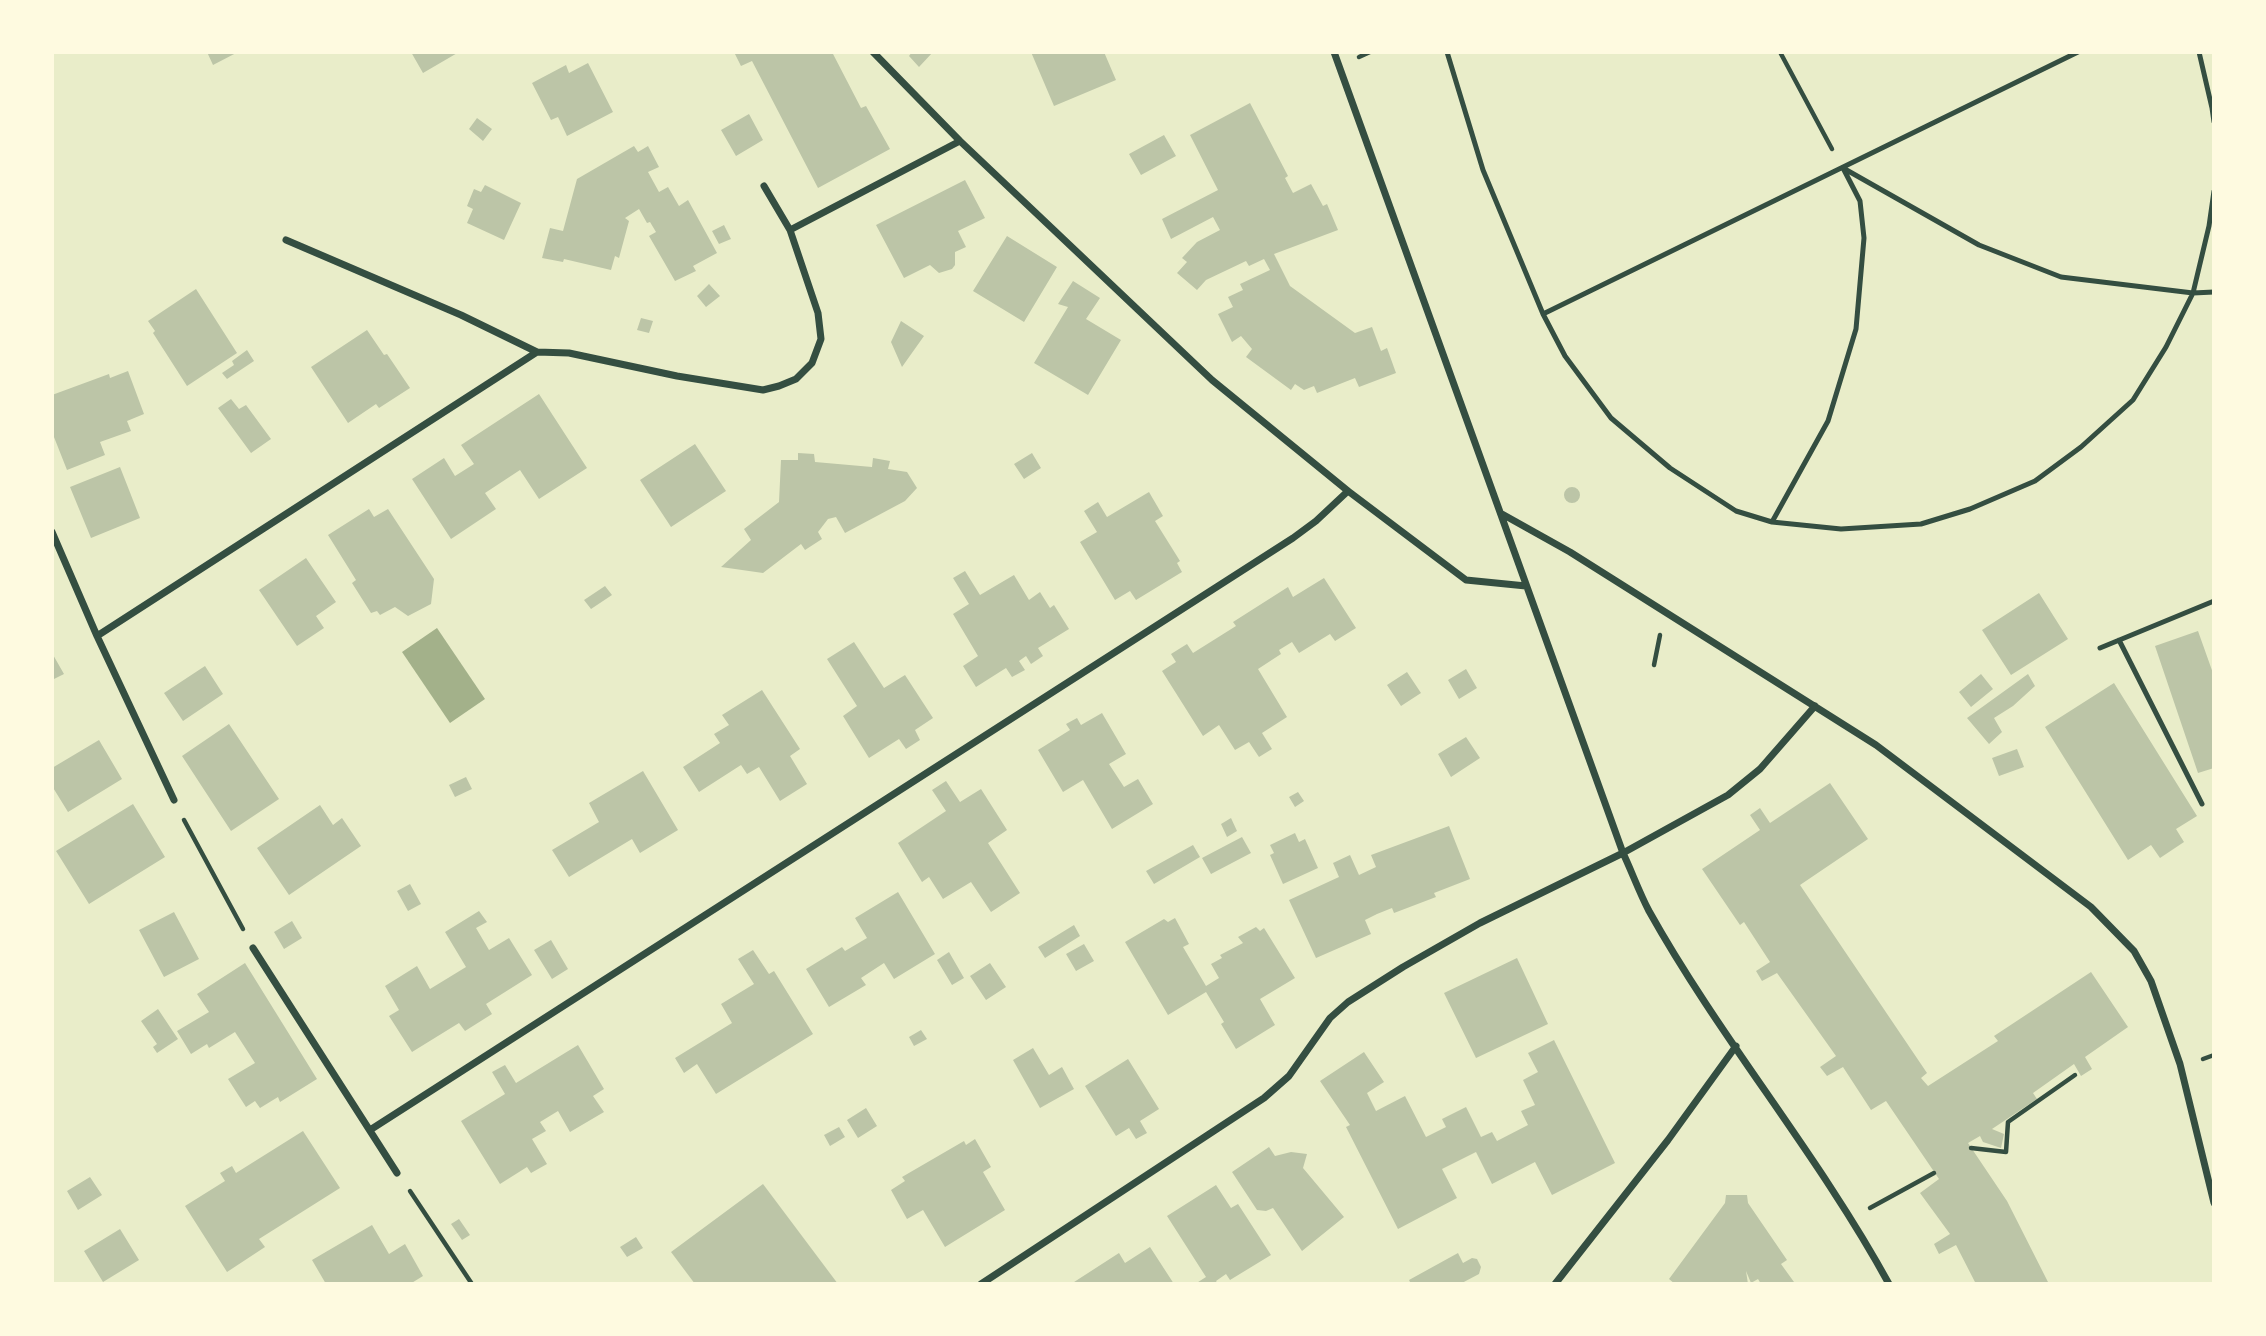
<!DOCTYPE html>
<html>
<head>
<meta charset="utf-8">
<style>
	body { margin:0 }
	#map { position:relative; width:2266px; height:1336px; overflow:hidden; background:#e9edc9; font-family:"Nunito Sans",sans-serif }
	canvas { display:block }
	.frame { position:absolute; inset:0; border:54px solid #fefae0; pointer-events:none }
</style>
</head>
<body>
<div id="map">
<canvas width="2266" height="1336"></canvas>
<div class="frame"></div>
</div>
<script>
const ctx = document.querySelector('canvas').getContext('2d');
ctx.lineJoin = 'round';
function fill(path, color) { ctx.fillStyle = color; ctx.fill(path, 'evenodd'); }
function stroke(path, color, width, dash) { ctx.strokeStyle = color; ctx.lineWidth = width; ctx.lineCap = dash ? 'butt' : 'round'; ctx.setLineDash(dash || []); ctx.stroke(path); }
fill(new Path2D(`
	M437,628L485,699L450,723L402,652Z`), '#a3b18a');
fill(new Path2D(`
	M207,52H238L213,65Z
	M411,52H459L423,73Z
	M734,52H832L861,108L866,106L890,149L818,188L752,61L741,66Z
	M912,52H933L919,67L909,56Z
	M1031,52H1104L1116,80L1054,106Z
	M588,63L613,112L567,136L558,117L551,120L532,83L566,65L569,73Z
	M1250,103L1288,176L1285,178L1293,193L1311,184L1323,206L1327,204L1338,230L1274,254L1290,286L1355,333L1372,327L1381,351L1387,348L1396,373L1359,387L1355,378L1317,393L1314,386L1304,390L1295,384L1291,390L1246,357L1252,349L1241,336L1232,342L1218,314L1233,307L1228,297L1243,290L1240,284L1270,270L1264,259L1249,266L1246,261L1206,280L1197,290L1177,273L1187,262L1182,258L1197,242L1220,230L1213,217L1171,239L1162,219L1218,190L1190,135Z
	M749,114L763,140L736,156L721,130Z
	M477,118L492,129L483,141L469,129Z
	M1164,135L1176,156L1141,175L1129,154Z
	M634,146L638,152L648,146L659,167L648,172L659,192L668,187L679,206L688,200L717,253L693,266L696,271L675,281L649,236L656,232L650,222L647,223L639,209L625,218L629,221L619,258L615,256L611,270L564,259L563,262L542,258L550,228L563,231L577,179Z
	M965,180L985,218L958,231L966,247L955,252V265L952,269L939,273L930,265L904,278L876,225Z
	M485,185L521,203L504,240L467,223L473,209L467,206L474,189L481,192Z
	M724,225L731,239L719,244L712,231Z
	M1007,236L1057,267L1024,322L973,291Z
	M1073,281L1100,298L1086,319L1121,340L1088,395L1034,363L1068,307L1058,304Z
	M709,284L720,296L706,307L697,296Z
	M196,289L237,353L187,386L153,333L155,331L148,321Z
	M641,318L653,321L649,333L637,330Z
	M901,321L924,336L902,367L891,342Z
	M367,330L384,355L387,354L410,388L379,408L376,404L348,423L311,367Z
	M247,350L254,361L227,379L222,373L234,365L232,361Z
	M128,371L144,414L127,421L131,431L100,442L105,455L67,470L52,432V395L109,374L110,378Z
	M539,394L587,468L539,499L520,470L485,493L496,509L451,539L412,479L444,458L455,476L474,464L461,445Z
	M231,399L239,409L246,405L271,439L251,453L218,408Z
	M695,444L726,491L671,527L640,480Z
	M798,453L814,454L815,462L872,467L873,458L890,461L888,469L907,472L917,488L905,501L845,533L836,517L828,519L818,532L822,539L805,550L801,544L763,573L721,567L751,540L744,529L779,502L781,460H798Z
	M1032,453L1041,468L1024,479L1014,464Z
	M120,467L140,518L91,538L70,487Z
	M1564 495a8 8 0 1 1 16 0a8 8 0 1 1-16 0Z
	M1149,492L1163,516L1155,521L1180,561L1177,563L1182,572L1136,600L1130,591L1115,600L1080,542L1097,532L1084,511L1098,502L1107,517Z
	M369,509L374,517L388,509L434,579L431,604L408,616L395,607L380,615L377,611L371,613L352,583L356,580L328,535Z
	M306,558L336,602L316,616L324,628L297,646L259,590Z
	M965,571L980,595L1014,575L1029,600L1040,592L1050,608L1054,605L1069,629L1038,648L1043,656L1031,664L1026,656L1019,661L1025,670L1012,677L1006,668L976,687L963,666L978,656L953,614L969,604L953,578Z
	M1324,578L1356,628L1335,641L1330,634L1299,653L1292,642L1279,650L1281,654L1258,669L1287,717L1262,733L1272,749L1259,757L1249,742L1235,750L1219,725L1203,736L1162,671L1176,662L1171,654L1187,644L1193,653L1236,626L1233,622L1288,587L1293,597Z
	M605,586L612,595L591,609L584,600Z
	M2039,593L2068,639L2011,675L1982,630Z
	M2198,631L2214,676V768L2198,773L2155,646Z
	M854,642L884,688L905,675L933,718L915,730L920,740L906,749L899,739L869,758L843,716L857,706L827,659Z
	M52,653L64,674L52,680Z
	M205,666L223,694L183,721L164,693Z
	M1466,669L1477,688L1459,699L1448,680Z
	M1407,672L1421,693L1401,706L1387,685Z
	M1981,674L1993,689L1971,707L1959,692Z
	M2028,674L2035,686L2013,706L1994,718L2002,732L1989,744L1967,718Z
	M2114,683L2197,816L2176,829L2184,842L2160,858L2151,845L2128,860L2045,727Z
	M762,690L800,749L790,756L807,784L780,801L759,767L747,774L741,765L699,792L683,767L720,743L714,734L729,725L722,715Z
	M1102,713L1126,754L1109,764L1124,787L1138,779L1153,804L1112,829L1083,780L1063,792L1038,750L1070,730L1066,724L1077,718L1081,725Z
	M229,724L279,799L231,831L182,756Z
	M1466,737L1480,758L1451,777L1438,754Z
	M99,740L122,779L68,812L52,786V768Z
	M2017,749L2024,767L1999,776L1992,758Z
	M643,771L678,830L640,853L632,839L569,877L552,850L599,822L589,803Z
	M466,777L472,789L455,797L449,785Z
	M946,781L960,802L981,789L1007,830L988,843L1020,893L991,912L971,882L943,899L929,877L922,882L898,843L946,811L932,790Z
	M1830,783L1868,839L1800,885L1927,1073L1921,1078L1928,1086L1998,1041L1994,1036L2091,972L2128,1027L2085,1057L2092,1069L2081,1076L2074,1064L2033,1093L2037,1099L1992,1129L2004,1134L2001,1148L1983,1142L1980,1136L1968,1143L2007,1201L2049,1284H1976L1956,1245L1939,1254L1934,1244L1950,1234L1920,1193L1939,1179L1886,1101L1871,1110L1843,1067L1827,1076L1820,1067L1836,1056L1777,973L1762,981L1756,971L1770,962L1744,922L1740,925L1702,869L1760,830L1750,815L1760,808L1770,823Z
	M1298,792L1304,801L1295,807L1289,797Z
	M133,804L165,857L89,904L56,851Z
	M320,805L333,825L342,818L361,846L289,895L257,848Z
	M1231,818L1237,831L1227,837L1221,824Z
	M1449,826L1470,879L1434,893L1436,897L1394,913L1392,908L1377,914L1365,920L1371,934L1316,958L1289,900L1339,877L1333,863L1350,855L1359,875L1376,867L1371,855Z
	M1295,833L1299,842L1305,839L1318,868L1283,884L1270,855L1274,853L1270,845Z
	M1242,837L1251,853L1211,874L1202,858Z
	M1193,845L1200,857L1154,884L1146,871Z
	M410,884L421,904L408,911L397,891Z
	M898,892L935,954L894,979L884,963L861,978L866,985L829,1007L806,969L842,947L845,951L867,938L855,918Z
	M479,911L487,922L476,928L489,950L509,938L532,975L486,1004L492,1014L465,1031L459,1023L412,1052L389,1016L399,1010L385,986L417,966L430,989L466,967L445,932Z
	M174,912L199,959L164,977L139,930Z
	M1175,918L1189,944L1183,947L1206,986L1219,978L1211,964L1222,958L1220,955L1243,943L1238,937L1256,927L1260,931L1264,928L1295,978L1260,999L1275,1025L1236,1049L1221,1024L1224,1022L1206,992L1168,1015L1125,942L1164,919L1168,922Z
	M292,921L302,938L284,949L274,932Z
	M1074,925L1080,936L1045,958L1038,947Z
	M551,940L568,969L552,979L534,950Z
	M1084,944L1094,961L1076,971L1066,954Z
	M753,950L769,974L774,971L813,1034L716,1094L697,1064L684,1073L675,1058L732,1023L721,1004L754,984L738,959Z
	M949,952L964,978L952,985L937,960Z
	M1517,958L1548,1024L1476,1058L1444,993Z
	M245,963L317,1079L280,1102L278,1097L260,1108L255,1101L246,1107L228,1079L255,1063L235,1032L209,1048L207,1044L191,1054L177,1031L209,1012L197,994Z
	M990,963L1006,987L986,1000L970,976Z
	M158,1009L178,1039L157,1053L153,1047L157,1044L141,1021Z
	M921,1030L927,1039L914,1046L909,1037Z
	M1554,1040L1615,1163L1552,1195L1535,1162L1492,1184L1476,1152L1442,1169L1457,1198L1398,1229L1346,1127L1350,1125L1320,1081L1364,1052L1384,1082L1367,1093L1376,1111L1405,1096L1426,1137L1446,1127L1442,1119L1466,1107L1481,1137L1492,1132L1497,1141L1528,1125L1521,1111L1535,1105L1523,1080L1538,1072L1528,1053Z
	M578,1045L604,1089L593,1096L604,1112L570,1132L558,1111L540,1122L546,1131L532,1139L547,1164L531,1173L527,1167L500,1184L461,1121L505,1094L492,1072L505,1065L516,1083Z
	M1033,1048L1049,1075L1062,1067L1074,1089L1040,1108L1013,1060Z
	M1128,1059L1159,1109L1140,1121L1147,1133L1136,1139L1129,1128L1116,1136L1085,1086Z
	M866,1108L877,1126L858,1138L847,1120Z
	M839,1127L845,1137L830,1146L824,1135Z
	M303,1131L340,1188L259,1239L265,1247L227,1272L185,1206L225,1181L220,1173L232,1166L236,1173Z
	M975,1139L991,1167L983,1172L1005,1210L945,1247L923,1210L907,1219L891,1190L905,1181L902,1177L964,1141L966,1145Z
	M1269,1147L1275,1156L1291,1152L1307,1154L1303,1168L1344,1217L1302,1251L1273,1208L1266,1211L1257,1210L1232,1172Z
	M90,1177L102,1195L78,1210L67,1191Z
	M763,1184L838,1284H695L671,1252Z
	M1216,1185L1231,1208L1238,1204L1271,1255L1230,1280L1226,1274L1216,1281L1218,1284H1195L1206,1277L1167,1216Z
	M1726,1195H1747L1748,1203L1787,1260L1781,1264L1794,1282L1761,1284L1758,1279L1751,1283L1746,1271L1748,1284H1675L1669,1279L1725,1203Z
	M459,1219L470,1235L462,1240L451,1224Z
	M372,1225L389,1254L405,1244L423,1276L410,1284H326L312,1260Z
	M120,1229L139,1260L103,1282L84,1251Z
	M636,1237L643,1248L627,1257L620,1247Z
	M1150,1247L1174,1284H1071L1119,1253L1125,1263Z
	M1458,1253L1463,1263L1472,1258L1477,1259L1481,1267L1479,1274L1460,1284H1411L1409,1280Z`), '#bcc5a7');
stroke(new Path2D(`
	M1780,52L1832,149
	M1359,57L1370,52
	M1654,665L1660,635
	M184,820L243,929
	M2203,1059L2214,1055
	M1971,1148L2006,1152L2008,1122L2075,1075
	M410,1191L472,1284
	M1870,1208L1934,1173`), '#344e41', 4.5);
stroke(new Path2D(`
	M1447,52L1483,170L1543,314L1565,356L1611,418L1670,468L1736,511L1772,522L1841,529L1921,524L1970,509L2035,481L2081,447L2133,400L2166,347L2193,293L2209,226L2214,191
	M2199,52L2212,108L2214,122
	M1843,168L1979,245L2061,277L2193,293L2214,292
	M1543,314L2078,52
	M1772,522L1828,421L1856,329L1864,238L1860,201L1843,168
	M2119,640L2202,804
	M2100,648L2214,601`), '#344e41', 5);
stroke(new Path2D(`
	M873,52L960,141L1212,380L1348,491L1466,580L1526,586
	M1334,52L1623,853C1632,872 1639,892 1649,911C1721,1040 1818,1154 1889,1284
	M764,186L790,230
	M286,240L461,315L537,352L569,353L677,376L763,390L779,386L796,379L812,363L821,339L818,313L790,230L960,141
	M1502,514L1570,552L1876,745L2091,907L2134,951L2151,981L2180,1064L2214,1203
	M52,532L97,636L174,800
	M97,636L537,352
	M253,948L397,1173
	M370,1130L1293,538L1316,521L1348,491
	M981,1284L1264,1098L1289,1076L1330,1018L1348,1002L1403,967L1480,923L1623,853L1728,795L1760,769L1815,706
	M1555,1284L1668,1140L1736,1046`), '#344e41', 7);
</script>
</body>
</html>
